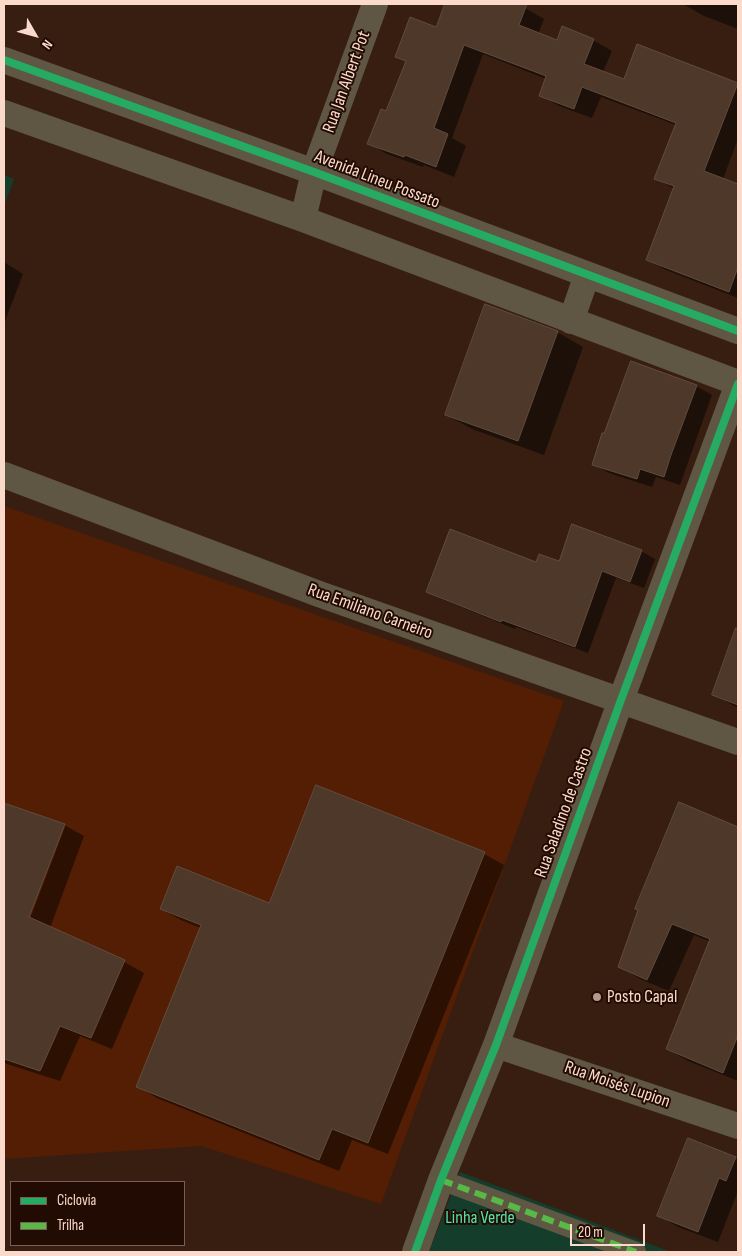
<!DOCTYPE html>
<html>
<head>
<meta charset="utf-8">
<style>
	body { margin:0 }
	#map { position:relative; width:742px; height:1256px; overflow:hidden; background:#381e11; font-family:"Sofia Sans Condensed",sans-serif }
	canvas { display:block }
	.frame { position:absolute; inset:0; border:5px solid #fbdacc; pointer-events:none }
	.legend { position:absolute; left:10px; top:1181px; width:175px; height:65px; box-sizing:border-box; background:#210b03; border:1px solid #785e53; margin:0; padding:6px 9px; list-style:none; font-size:15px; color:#fbdacc }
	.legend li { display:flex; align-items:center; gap:10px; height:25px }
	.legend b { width:25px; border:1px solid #785e53 }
	.north { position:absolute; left:10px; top:10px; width:50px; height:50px; -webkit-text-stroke:4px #210b03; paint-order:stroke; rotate:128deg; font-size:14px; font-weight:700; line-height:20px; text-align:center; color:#fbdacc }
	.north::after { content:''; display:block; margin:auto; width:18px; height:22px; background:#fbdacc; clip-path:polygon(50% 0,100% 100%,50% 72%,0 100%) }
	.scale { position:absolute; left:570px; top:1224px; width:75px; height:22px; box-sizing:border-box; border:2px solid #fbdacc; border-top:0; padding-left:6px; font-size:15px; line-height:18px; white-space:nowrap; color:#fbdacc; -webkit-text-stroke:4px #210b03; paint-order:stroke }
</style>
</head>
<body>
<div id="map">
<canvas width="742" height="1256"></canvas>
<div class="frame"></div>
<ul class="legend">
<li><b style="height:6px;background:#26ab63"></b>Ciclovia</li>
<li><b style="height:6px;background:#58b947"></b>Trilha</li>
</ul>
<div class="north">N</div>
<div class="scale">20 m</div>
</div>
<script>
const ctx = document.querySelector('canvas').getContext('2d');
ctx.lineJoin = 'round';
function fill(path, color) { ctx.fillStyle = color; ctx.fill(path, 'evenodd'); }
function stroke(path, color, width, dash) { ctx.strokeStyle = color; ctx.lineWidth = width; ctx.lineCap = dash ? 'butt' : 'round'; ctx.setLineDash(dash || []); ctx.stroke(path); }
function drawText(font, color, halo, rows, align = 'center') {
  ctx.font = font + ' "Sofia Sans Condensed",sans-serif'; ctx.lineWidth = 4; ctx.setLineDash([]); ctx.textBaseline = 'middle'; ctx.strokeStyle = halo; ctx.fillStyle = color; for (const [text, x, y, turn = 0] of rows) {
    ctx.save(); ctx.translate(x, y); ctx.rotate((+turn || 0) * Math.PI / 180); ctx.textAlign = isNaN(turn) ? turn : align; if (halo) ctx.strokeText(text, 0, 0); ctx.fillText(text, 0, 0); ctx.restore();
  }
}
fill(new Path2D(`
	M4,506L564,701L381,1204L201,1146L4,1159Z`), '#531e03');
fill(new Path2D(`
	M4,175L14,179L4,206Z
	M460,1172L671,1252H429Z`), '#143e2b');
fill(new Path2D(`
	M446,4H514L525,8L544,19L538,34L557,42L593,40L612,51L603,72L625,80L738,84V139L723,179L738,185V298L666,270L647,259L674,189L656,178L676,125L601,97L592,118L559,106L540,95L546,79L483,54L452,138L466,146L454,177L424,165L423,167L387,154L369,143L387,112L407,62L397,56L436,29Z
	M683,4H738V29L704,16Z
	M4,262L23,274L4,324Z
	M557,332L583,347L544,455L472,429L446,415Z
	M696,386L712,395L680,485L656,477L652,487L609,473L593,464Z
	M641,551L655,559L644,588L616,578L588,653L516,627L515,629L441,599L427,591L537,563H559Z
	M738,626V708L713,694Z
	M317,787L484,854L504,865L388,1154L352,1140L339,1171L157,1098L137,1086L201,928L181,920L161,909L269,905Z
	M4,804L64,825L84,836L50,928L124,962L144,973L112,1049L80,1036L60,1081L4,1063ZM62,827H65L28,924L26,923Z
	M679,804L738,828V1081L688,1061L667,1049L711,942L694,935L669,991L640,979L619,966Z
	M735,1158L738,1159V1191L718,1242L678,1227L658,1215Z`), '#0007');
const building = new Path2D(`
	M445,4H527L519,25L557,40L562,26L594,39L584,64L624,79L637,44L738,83L704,171L738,184V267L729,292L646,260L674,186L654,179L676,123L582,87L574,109L539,96L546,76L464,45L434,128L448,134L436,167L405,155L404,157L367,144L381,109L386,111L406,61L395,57L410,17L436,27Z
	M485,304L558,331L518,441L445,415Z
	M631,361L697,385L671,455L664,477L640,469L637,479L592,465L602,433H604Z
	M572,524L642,550L630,582L602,571L575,647L502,620L501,622L426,592L450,529L536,562L539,554L559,561Z
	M736,628L738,629V705L712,695Z
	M316,785L485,852L368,1143L332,1129L319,1160L136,1087L201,925L160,909L177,866L269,903Z
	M679,802L738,827V1035L723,1073L666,1049L710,939L672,924L647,980L618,967L638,910L635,909Z
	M4,803L65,824L29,917L125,960L91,1038L60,1026L40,1071L4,1059Z
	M688,1138L736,1157L726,1181L719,1178L698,1232L657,1216Z`);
fill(building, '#4d382a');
stroke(building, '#604c3e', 1);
stroke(new Path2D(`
	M441,1180L636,1252`), '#5f5743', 20);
stroke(new Path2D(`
	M4,60L314,172L738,331
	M4,113L303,219L738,383
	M303,219L314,172L375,4
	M571,321L587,275
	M4,475L319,594L738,742
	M496,1045L738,1126
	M415,1252L441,1180L496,1045L621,700L738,384`), '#5f5743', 26);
stroke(new Path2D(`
	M441,1180L636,1252`), '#58b947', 6, [12, 6]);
stroke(new Path2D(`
	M4,60L314,172L738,331
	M415,1252L441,1180L496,1045L621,700L738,384`), '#26ab63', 8);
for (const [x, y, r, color] of [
	[597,997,5,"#b7988b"]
]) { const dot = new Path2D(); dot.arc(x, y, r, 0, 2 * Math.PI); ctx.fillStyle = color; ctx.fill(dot); stroke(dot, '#210b03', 2); }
drawText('18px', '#fbdacc', '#210b03', [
	["Rua Jan Albert Pot",347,82,-70],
	["Avenida Lineu Possato",377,180,21],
	["Rua Emiliano Carneiro",370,612,20],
	["Rua Saladino de Castro",564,813,-70],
	["Rua Moisés Lupion",617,1085,19]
]);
drawText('18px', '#fbdacc', '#210b03', [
	["Posto Capal",607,997]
], 'left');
drawText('18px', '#51e4ab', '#210b03', [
	["Linha Verde",480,1218]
]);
</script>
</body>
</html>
